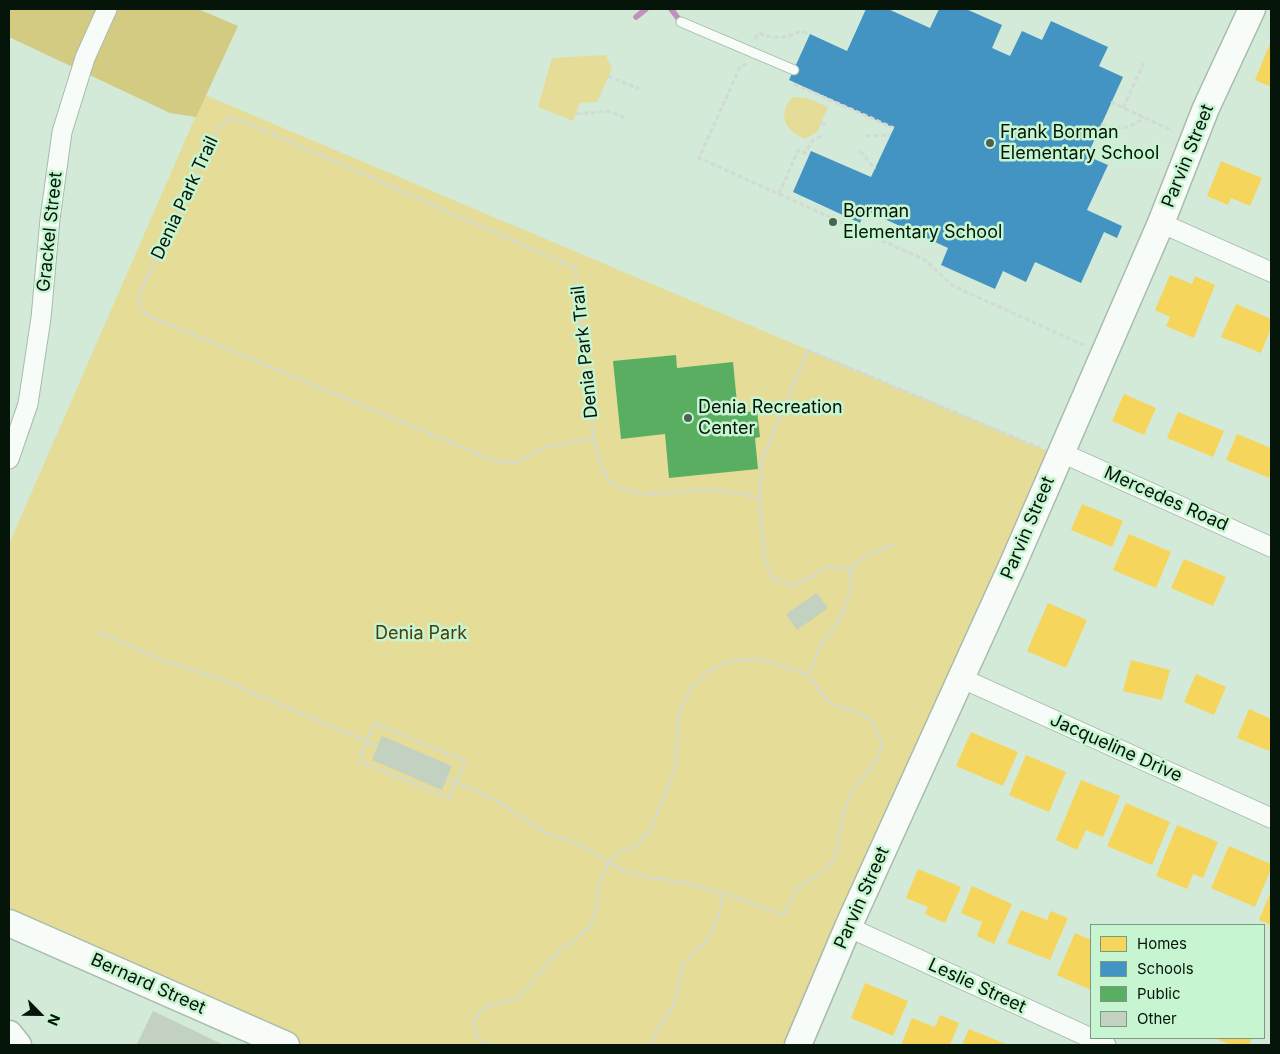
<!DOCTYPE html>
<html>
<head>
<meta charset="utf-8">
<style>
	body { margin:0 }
	#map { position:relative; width:1280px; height:1054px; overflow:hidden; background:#d2ead7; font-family:Inter,sans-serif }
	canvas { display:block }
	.frame { position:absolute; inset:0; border:10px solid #051509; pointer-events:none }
	.legend { position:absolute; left:1090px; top:924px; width:175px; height:115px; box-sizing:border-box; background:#c7f5d1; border:1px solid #799b81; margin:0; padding:6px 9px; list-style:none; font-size:15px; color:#051509 }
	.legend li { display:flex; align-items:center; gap:10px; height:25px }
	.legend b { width:25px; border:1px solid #799b81 }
	.north { position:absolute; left:15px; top:989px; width:50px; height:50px; -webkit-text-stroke:4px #c7f5d1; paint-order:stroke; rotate:113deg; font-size:14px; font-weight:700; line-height:20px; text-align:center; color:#051509 }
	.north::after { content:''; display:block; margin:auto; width:18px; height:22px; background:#051509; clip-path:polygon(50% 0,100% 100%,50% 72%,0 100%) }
</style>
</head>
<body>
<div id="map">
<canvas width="1280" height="1054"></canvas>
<div class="frame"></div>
<ul class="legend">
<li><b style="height:14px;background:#f6d55c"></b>Homes</li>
<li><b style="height:14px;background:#4393c3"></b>Schools</li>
<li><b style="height:14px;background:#5aae61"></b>Public</li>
<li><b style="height:14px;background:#c2d1c0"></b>Other</li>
</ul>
<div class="north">N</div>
</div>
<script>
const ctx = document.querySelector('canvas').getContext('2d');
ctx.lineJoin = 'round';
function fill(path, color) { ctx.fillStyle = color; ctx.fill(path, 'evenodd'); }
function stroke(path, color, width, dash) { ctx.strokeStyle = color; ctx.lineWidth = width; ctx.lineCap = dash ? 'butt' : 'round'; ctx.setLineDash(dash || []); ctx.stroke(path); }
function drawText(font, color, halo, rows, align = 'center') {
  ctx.font = font + ' Inter,sans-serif'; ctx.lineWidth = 5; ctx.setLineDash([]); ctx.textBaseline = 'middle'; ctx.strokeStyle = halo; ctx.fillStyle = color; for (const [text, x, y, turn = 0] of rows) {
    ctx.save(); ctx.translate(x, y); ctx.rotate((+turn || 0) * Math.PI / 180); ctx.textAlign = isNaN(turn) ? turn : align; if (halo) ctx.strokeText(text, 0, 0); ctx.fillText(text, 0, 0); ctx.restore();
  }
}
fill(new Path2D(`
	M606,55L612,69L597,102L580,103L573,121L538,107L552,58Z
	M205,95L1059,456L799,1045H282L9,927V544Z
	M792,97L806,98L828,107L817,132L805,139C785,130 777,117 792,97Z`), '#e5dc97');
fill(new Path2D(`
	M9,9H198L238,26L196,117L170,113L9,37Z`), '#d4cb82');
fill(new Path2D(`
	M1271,41V87L1255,80Z
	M1221,161L1262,178L1250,206L1231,198L1228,205L1207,196Z
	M1170,275L1192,284L1195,276L1215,285L1194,338L1166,326L1170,317L1155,310Z
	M1236,304L1271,319V328L1261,353L1221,337Z
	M1124,394L1156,408L1144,435L1112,421Z
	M1178,412L1224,431L1213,457L1167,438Z
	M1237,434L1271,448V472L1269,478L1226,460Z
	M1082,504L1123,521L1112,547L1071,530Z
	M1129,534L1171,552L1156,588L1113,570Z
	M1184,559L1226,577L1213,606L1171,588Z
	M1048,603L1087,620L1066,668L1027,651Z
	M1131,660L1170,670L1162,700L1123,691Z
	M1196,674L1226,687L1214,715L1184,702Z
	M1249,709L1271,719V745L1269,751L1237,738Z
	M971,732L1018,752L1003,786L956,766Z
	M1026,755L1066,772L1049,812L1009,795Z
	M1081,780L1120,796L1103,837L1086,830L1077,850L1056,840Z
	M1126,803L1170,822L1152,865L1107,846Z
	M1177,825L1218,842L1203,878L1193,874L1187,889L1156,876Z
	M1229,846L1271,864V869L1255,907L1211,888Z
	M918,869L961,887L945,923L925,914L928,907L906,898Z
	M972,886L1012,904L994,944L977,936L982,922L961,913Z
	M1271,891V925L1259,920Z
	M1021,910L1047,920L1051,911L1068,918L1050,960L1007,943Z
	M1075,933L1091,940V990L1057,975Z
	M865,983L908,1001L893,1036L851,1018Z
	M940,1015L959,1023L950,1045H901L912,1018L935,1027Z
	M969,1029L1008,1045H962Z
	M1214,1038H1252L1249,1045H1231Z`), '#f6d55c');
fill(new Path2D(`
	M866,9H888L930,28L939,9H966L1002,25L992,48L1010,56L1022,31L1042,40L1051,21L1108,47L1099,66L1123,77L1087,156L1108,165L1087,210L1122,226L1117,238L1104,232L1081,283L1035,262L1026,282L1003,271L995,289L941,265L948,248L865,210L860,223L793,192L811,151L871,177L894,128L789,80L810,34L847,51Z`), '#4393c3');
fill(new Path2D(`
	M676,355L677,368L733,362L738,413L757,411L760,437L755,438L758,469L669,478L665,434L621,439L613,361Z`), '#5aae61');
stroke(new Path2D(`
	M671,9L681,22
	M636,17L646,9`), '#c190bc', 5.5);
fill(new Path2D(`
	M817,593L828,608L797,630L786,614Z
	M382,736L452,766L442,790L372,760Z
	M153,1011L224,1045H140L137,1044Z`), '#c2d1c0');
const lane = new Path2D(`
	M681,22L794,70`);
const street = new Path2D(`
	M1161,223L1271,272
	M1060,452L1271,547
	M9,459L28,404L41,318L50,219L62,132L85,58L107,9
	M961,678L1271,818
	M848,927L1106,1045`);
const secondary = new Path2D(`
	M9,923L286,1045
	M9,1034L18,1045
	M798,1045L848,927L1012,566L1161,223L1206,108L1252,9`);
stroke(lane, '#a8bbac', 11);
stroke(street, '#a8bbac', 21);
stroke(secondary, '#a8bbac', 29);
stroke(new Path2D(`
	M755,39L759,33C773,39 786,39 800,31L810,34
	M747,64L740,67L699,158L925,260L953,286L1086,346
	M608,76L639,89
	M794,84L894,128
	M1111,102L1173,131
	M1123,108L1144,63
	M576,114L609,111L625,118
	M821,123L826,125
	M1101,124C1118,131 1129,129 1144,118
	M866,136L890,135
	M860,151L875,169
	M779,194L798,150L805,153L813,140L824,135
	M594,439L544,447L516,463L495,461L151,317L140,309L139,295L219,126L230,118L243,121L575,268L594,439C598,453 601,475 614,484C641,501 676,490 705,490C724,490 741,493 759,498L765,560L772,577L790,586L810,578L828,566L850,569L851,590L840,620L821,644L808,675
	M759,498L762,460L808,350L1040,448
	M850,569L863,558L893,544
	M99,632L164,661L218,678L378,746
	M375,723L465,761L449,798L359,761Z
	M447,778L497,801L548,834L578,844L622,870L652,878L682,882L722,893
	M489,1045L476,1038L474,1020L485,1007L518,998L559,951L574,941L591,925L597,906L598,886L608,863L617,854L639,844L652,826L675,769L679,711L692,687L709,671L732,660L760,659L808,675L829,703L855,711L873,722L882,744L879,757L851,793L843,814L835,857L824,871L797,888L784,915L723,893L722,904L709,939L683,962L676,1000L653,1037L652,1045`), '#d2dad4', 3, [5, 2.5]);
stroke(lane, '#f8fcf9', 9);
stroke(street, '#f8fcf9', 19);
stroke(secondary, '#f8fcf9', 26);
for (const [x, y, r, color] of [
	[990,143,5,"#4d6051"],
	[833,222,5,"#4d6051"],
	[688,418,5,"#4d6051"]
]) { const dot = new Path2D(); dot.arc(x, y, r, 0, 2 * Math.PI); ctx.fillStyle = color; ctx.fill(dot); stroke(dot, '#c7f5d1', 2); }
drawText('18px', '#051509', '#c7f5d1', [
	["Frank Borman",1000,133],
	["Elementary School",1000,154],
	["Borman",843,212],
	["Elementary School",843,233],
	["Denia Recreation",698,408],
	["Center",698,429]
], 'left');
drawText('18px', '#051509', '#c7f5d1', [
	["Parvin Street",1188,156,-68],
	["Denia Park Trail",185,198,-65],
	["Grackel Street",50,232,-84],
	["Denia Park Trail",585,352,-96],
	["Mercedes Road",1166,499,24],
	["Parvin Street",1028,528,-67],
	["Jacqueline Drive",1116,748,24],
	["Parvin Street",862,898,-66],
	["Bernard Street",148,984,24],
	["Leslie Street",977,986,25]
]);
drawText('18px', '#4a3c0b', '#c7f5d1', [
	["Denia Park",421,634]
]);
</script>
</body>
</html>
